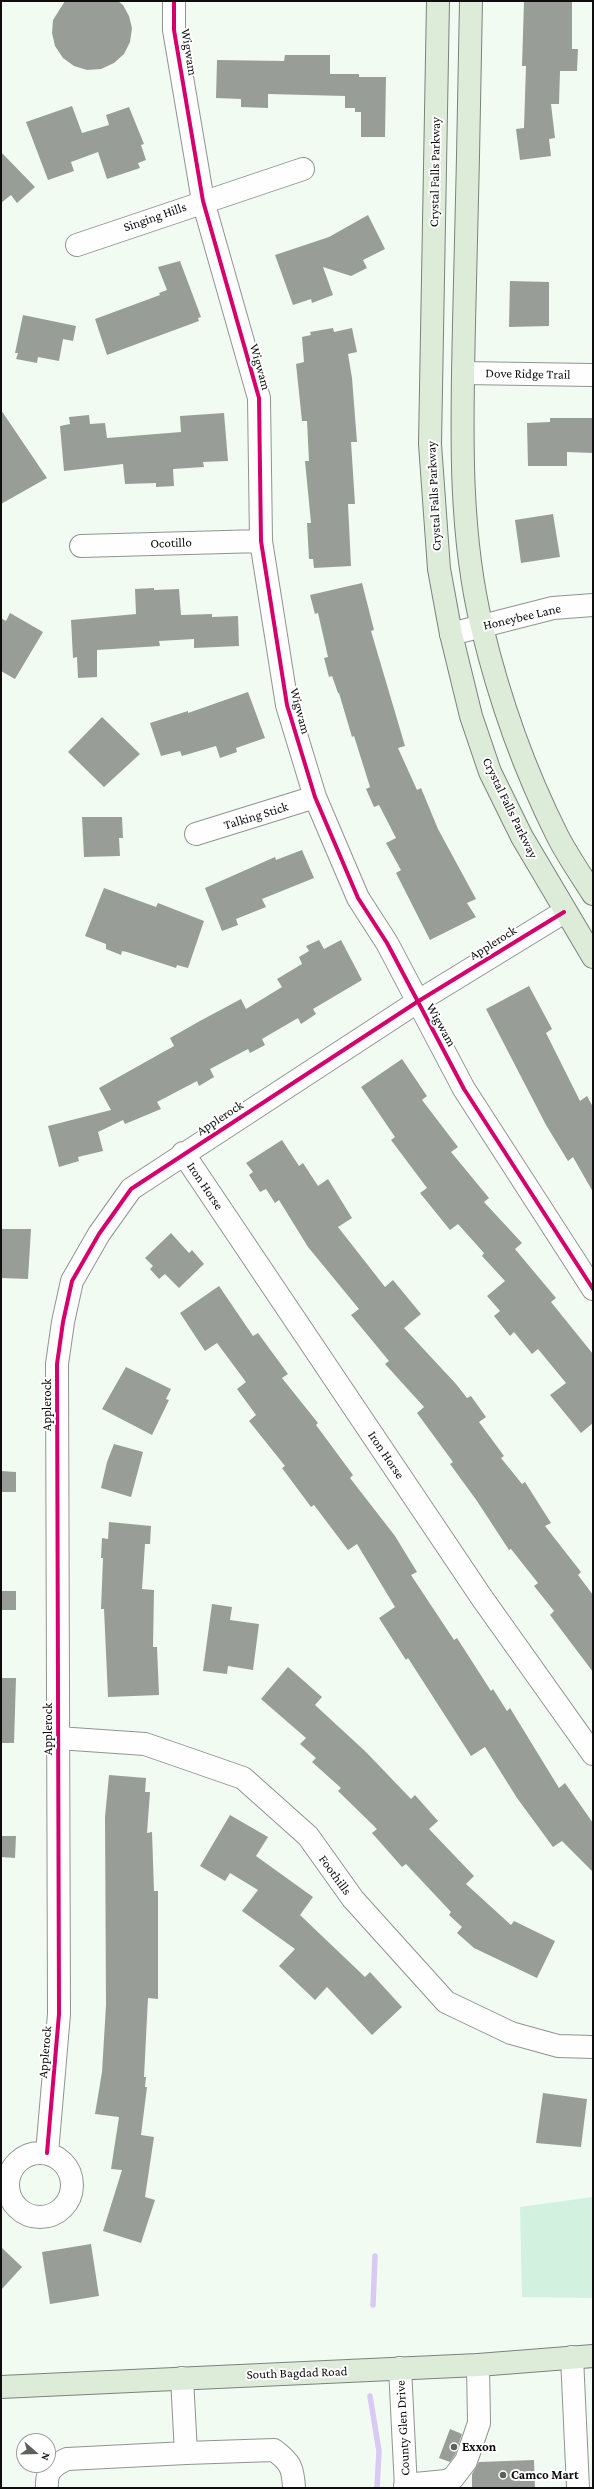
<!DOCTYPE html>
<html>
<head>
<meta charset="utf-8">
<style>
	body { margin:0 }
	#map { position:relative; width:594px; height:2489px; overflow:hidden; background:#f2fbf1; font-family:"Crimson Pro",serif }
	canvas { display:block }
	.frame { position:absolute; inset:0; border:2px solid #0d0d0d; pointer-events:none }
	.north { position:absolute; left:16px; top:2433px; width:40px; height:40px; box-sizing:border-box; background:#fff; border:1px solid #9e9e9e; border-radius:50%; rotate:110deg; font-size:11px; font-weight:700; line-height:16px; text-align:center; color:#0d0d0d }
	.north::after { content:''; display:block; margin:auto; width:14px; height:18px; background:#5d605d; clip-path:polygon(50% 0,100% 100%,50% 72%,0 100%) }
</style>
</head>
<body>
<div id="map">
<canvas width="594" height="2489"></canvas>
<div class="frame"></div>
<div class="north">N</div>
</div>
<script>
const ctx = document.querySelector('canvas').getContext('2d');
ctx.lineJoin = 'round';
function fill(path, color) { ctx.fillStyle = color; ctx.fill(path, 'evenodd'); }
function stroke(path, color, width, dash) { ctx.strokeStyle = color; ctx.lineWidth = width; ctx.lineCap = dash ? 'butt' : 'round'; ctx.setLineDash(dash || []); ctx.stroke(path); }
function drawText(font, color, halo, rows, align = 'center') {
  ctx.font = font + ' "Crimson Pro",serif'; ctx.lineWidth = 4; ctx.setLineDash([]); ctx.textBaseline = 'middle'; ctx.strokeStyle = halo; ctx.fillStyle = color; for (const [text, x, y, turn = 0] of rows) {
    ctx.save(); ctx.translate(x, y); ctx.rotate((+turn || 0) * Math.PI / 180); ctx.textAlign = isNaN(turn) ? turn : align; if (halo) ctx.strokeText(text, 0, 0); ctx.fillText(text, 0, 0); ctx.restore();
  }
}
fill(new Path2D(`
	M593,2197V2298L522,2297L520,2207Z`), '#d2f1df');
stroke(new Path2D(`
	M373,2305L375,2256
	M370,2396L379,2451L377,2488`), '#d9c9f3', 5.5);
fill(new Path2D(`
	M65,1H118L123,5L129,16L132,28L130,42L124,54L114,63L101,69L87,70L74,66L63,58L55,46L52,33L53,20Z
	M524,1H572V49H578L577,71H560L559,104H551L555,138L549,139L551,156L520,160L516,129L524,128L526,66H522Z
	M285,55H330V74H359V77H386L385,137H361V112H355V108H345V96L268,94V108L241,107V99L216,98L217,60L284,61Z
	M72,106L82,133L109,125L106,115L129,107L144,144L141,145L146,160L138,163L140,168L107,179L98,152L71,162L74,171L48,180L26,122Z
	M1,152L35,187L17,203L11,195L1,203Z
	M368,215L385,249L363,260L367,268L351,276L323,267L333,295L312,303L311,299L293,305L275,255L329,237Z
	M180,261L201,317L198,318L199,321L107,355L95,319L160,295L159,293L167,290L158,267Z
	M510,281L549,282V326L509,327Z
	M23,315L76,326L73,341L63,339L59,361L38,357L37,363L16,359L18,353H15Z
	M333,328L334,332L352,328L357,352L348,354L352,378L357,442H351L355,504H348L351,566L314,568L313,559H309L307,523H311L305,461H309L307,421H302L296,364L304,362L302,337L311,335L310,332Z
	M1,410L47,478L1,504Z
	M224,413L228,461L203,462L204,467L173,469L174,486L156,487V483L125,484L123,464L64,471L60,426L70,424L69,417L89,415L90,424L105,423L107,438L181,432L180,416Z
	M550,418H593V453L567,452V466H528L527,423L550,422Z
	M553,514L560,557L521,563L515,520Z
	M362,583L374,630L371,631L405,746L398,748L417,790L421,788L438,829L476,899L467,903L476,917L430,940L396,873L401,870L386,843L396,838L379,805L374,807L366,789L370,787L354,736L352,737L339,693H338L332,676L329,677L324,658L328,657L318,613L315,614L310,595Z
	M154,588V590L179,589L181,615L212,614V617L238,616L239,646L194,648V639L159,641L160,646L97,650V677L78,678L77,657L73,658L71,620L136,614L135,589Z
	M10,613L43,632L15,679L1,671V618L6,621Z
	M248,692L265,738L236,748L237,752L220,758L216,746L182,756L180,751L161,756L150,723L188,711V713Z
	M102,717L140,754L104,787L68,752Z
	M82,817H122L123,838H119L120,856L84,857Z
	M302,850L314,878L262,899L266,907L236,919L238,925L222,931L205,888L275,857L276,860Z
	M104,888L156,907L158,903L204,921L188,968L177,965L176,968L127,952L122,951L121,955L106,949V944L85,936Z
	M319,940L324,949L341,940L362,980L313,1009L316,1014L301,1024L298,1018L262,1039L265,1045L250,1053L248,1049L210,1069L214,1077L199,1086L197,1081L157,1102L161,1109L125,1124L123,1120L98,1132L103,1151L78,1157L79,1161L59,1167L48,1126L111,1110L99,1088L174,1046L170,1038L198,1022L241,999L246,1009L282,987L277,979L302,964L299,957L309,951L306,946Z
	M529,986L552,1029L546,1033L580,1101L587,1096L593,1107V1192L573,1157L568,1161L546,1125L486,1009Z
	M402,1059L427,1096L422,1100L458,1147L451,1152L489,1198L484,1202L522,1243L515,1249L556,1298L551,1302L593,1354V1423L581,1433L550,1395L566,1383L538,1349L532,1354L514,1332L510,1336L494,1316L500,1311L487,1296L505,1281L482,1256L484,1253L458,1224L450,1230L420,1193L427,1188L391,1140L395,1137L361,1087Z
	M282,1140L299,1166L303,1163L318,1186L328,1179L352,1218L338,1227L385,1287L393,1280L421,1314L404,1328L456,1384L467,1398L471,1396L486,1417L479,1422L504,1456L501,1458L522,1484L525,1482L551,1523L545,1526L581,1572L578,1575L593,1595V1672L550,1615L554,1611L534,1586L538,1583L511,1549L509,1550L477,1501L450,1464L453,1462L417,1413L424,1407L385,1364L389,1361L351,1315L359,1309L308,1247L279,1200L275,1203L266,1189L260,1192L249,1175L253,1172L246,1163Z
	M1,1229H31L28,1279L1,1278Z
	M171,1233L189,1253L192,1250L204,1264L179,1288L165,1274L159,1279L150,1269L153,1266L145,1258Z
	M219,1286L253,1336L258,1333L288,1374L282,1378L318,1423L316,1425L353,1475L350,1478L395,1536L417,1572L411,1575L454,1640L457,1638L491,1691L493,1689L507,1711L510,1708L559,1788L565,1783L593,1823V1872L562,1841L553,1847L517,1798L485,1747L471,1756L408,1658L406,1660L379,1618L395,1607L357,1544L348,1550L314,1505L311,1507L282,1468L285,1466L249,1421L256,1415L237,1389L246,1382L217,1343L205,1351L180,1313Z
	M126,1367L171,1389L166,1399L169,1400L152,1435L102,1409Z
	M114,1444L143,1452L131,1497L101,1488L107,1462Z
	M1,1471L16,1472V1492H1Z
	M109,1522L151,1526L150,1544H145L142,1589L154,1590L153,1647H157L159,1695L108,1697L104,1609H101L103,1558H101L102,1538L108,1539Z
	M1,1591H16V1610H1Z
	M212,1604L232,1607L230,1620L259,1624L253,1670L228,1666L227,1674L203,1671Z
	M288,1667L322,1697L315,1705L366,1752L411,1799L415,1795L438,1821L429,1829L474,1876L466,1884L511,1925L514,1921L555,1941L537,1978L474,1948L457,1933L462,1927L449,1915L451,1912L406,1864L402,1867L372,1833L377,1829L338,1791L341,1788L312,1762L316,1758L300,1744L306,1738L261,1699Z
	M1,1678H16L14,1743H1Z
	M109,1775L146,1778L145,1792H150L147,1833L152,1832L154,1891H158V1999L148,1998L144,2077H146L145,2087H147L141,2135L154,2137L145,2197L155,2200L141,2243L103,2231L122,2170L111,2169L119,2117L95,2114L102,2072L106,2005L105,1817Z
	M230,1815L268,1837L256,1856L313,1897L300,1915L365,1977L370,1972L402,2007L372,2035L327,1987L315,2000L279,1966L295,1949L242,1911L258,1890L230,1873L225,1881L200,1866Z
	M1,1836H16L15,1858L1,1857Z
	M543,2093L587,2099L581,2147L536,2143Z
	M91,2244L99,2296L50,2304L42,2252Z
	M1,2247L22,2267L1,2290Z
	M450,2429L462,2434L455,2455L450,2462L439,2458Z
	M534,2460L535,2488H472V2474L479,2462Z`), '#989e97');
const minor = new Path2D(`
	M174,1V30L203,201L259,398L261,541L287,705L315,797L358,898L387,943L464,1089L593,1289
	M77,245L303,169
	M463,373L593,375
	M81,546L261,541
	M451,634L553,608L593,605
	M196,834L315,797
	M183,1153L482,1598L593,1754
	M58,1738L145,1744L243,1778L308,1836L353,1899L446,2002L511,2033L558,2046L593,2047
	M47,2153L59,2014L57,1364L63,1322L72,1281L99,1234L131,1189L417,1002L564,912
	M8 2185a32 32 0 1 1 64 0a32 32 0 1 1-64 0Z
	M572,2357L578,2488
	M400,2368L406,2488
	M186,2453L274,2450C290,2462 293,2467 294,2488
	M405,2485L446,2481L453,2478L466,2461L479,2423L478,2365
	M47,2488C46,2471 52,2466 67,2459L186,2453L182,2378`);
const major = new Path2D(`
	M438,1L430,444L439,569L451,634L471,716L490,772L522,837L593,957
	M471,1C469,109 467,216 464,324C462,424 458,529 482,627C499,698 524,769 557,835C567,855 581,875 593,894
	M1,2387L478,2365L593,2356`);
stroke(minor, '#909490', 24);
stroke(major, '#7d817d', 24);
stroke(minor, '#fdfefd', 22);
stroke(major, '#ddebd9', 22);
stroke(new Path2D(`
	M174,1V30L203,201L259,398L261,541L287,705L315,797L358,898L387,943L464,1089L593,1289
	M47,2153L59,2014L57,1364L63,1322L72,1281L99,1234L131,1189L417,1002L564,912`), '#d6006c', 4);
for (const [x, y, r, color] of [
	[454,2447,4,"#5d605d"],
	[503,2475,4,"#5d605d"]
]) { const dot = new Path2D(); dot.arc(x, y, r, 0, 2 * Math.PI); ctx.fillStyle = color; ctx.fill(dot); stroke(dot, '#fff', 1.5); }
drawText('13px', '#0d0d0d', '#fff', [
	["Wigwam",189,52,81],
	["Crystal Falls Parkway",435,172,-89],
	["Singing Hills",155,217,-19],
	["Wigwam",260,367,74],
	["Dove Ridge Trail",528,374,1],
	["Crystal Falls Parkway",434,496,-93],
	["Ocotillo",171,543,-2],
	["Honeybee Lane",522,617,-13],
	["Wigwam",300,711,75],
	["Crystal Falls Parkway",510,808,64],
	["Talking Stick",256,816,-17],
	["Applerock",493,943,-32],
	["Wigwam",441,1025,61],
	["Applerock",220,1118,-33],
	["Iron Horse",205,1186,56],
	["Applerock",47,1405,-90],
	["Iron Horse",386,1455,56],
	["Applerock",48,1729,-90],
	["Foothills",335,1875,54],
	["Applerock",45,2052,-85],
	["South Bagdad Road",297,2373,-2],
	["County Glen Drive",403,2428,-93]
]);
drawText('bold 13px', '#0d0d0d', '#fff', [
	["Exxon",462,2447],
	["Camco Mart",511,2475]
], 'left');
</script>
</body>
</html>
